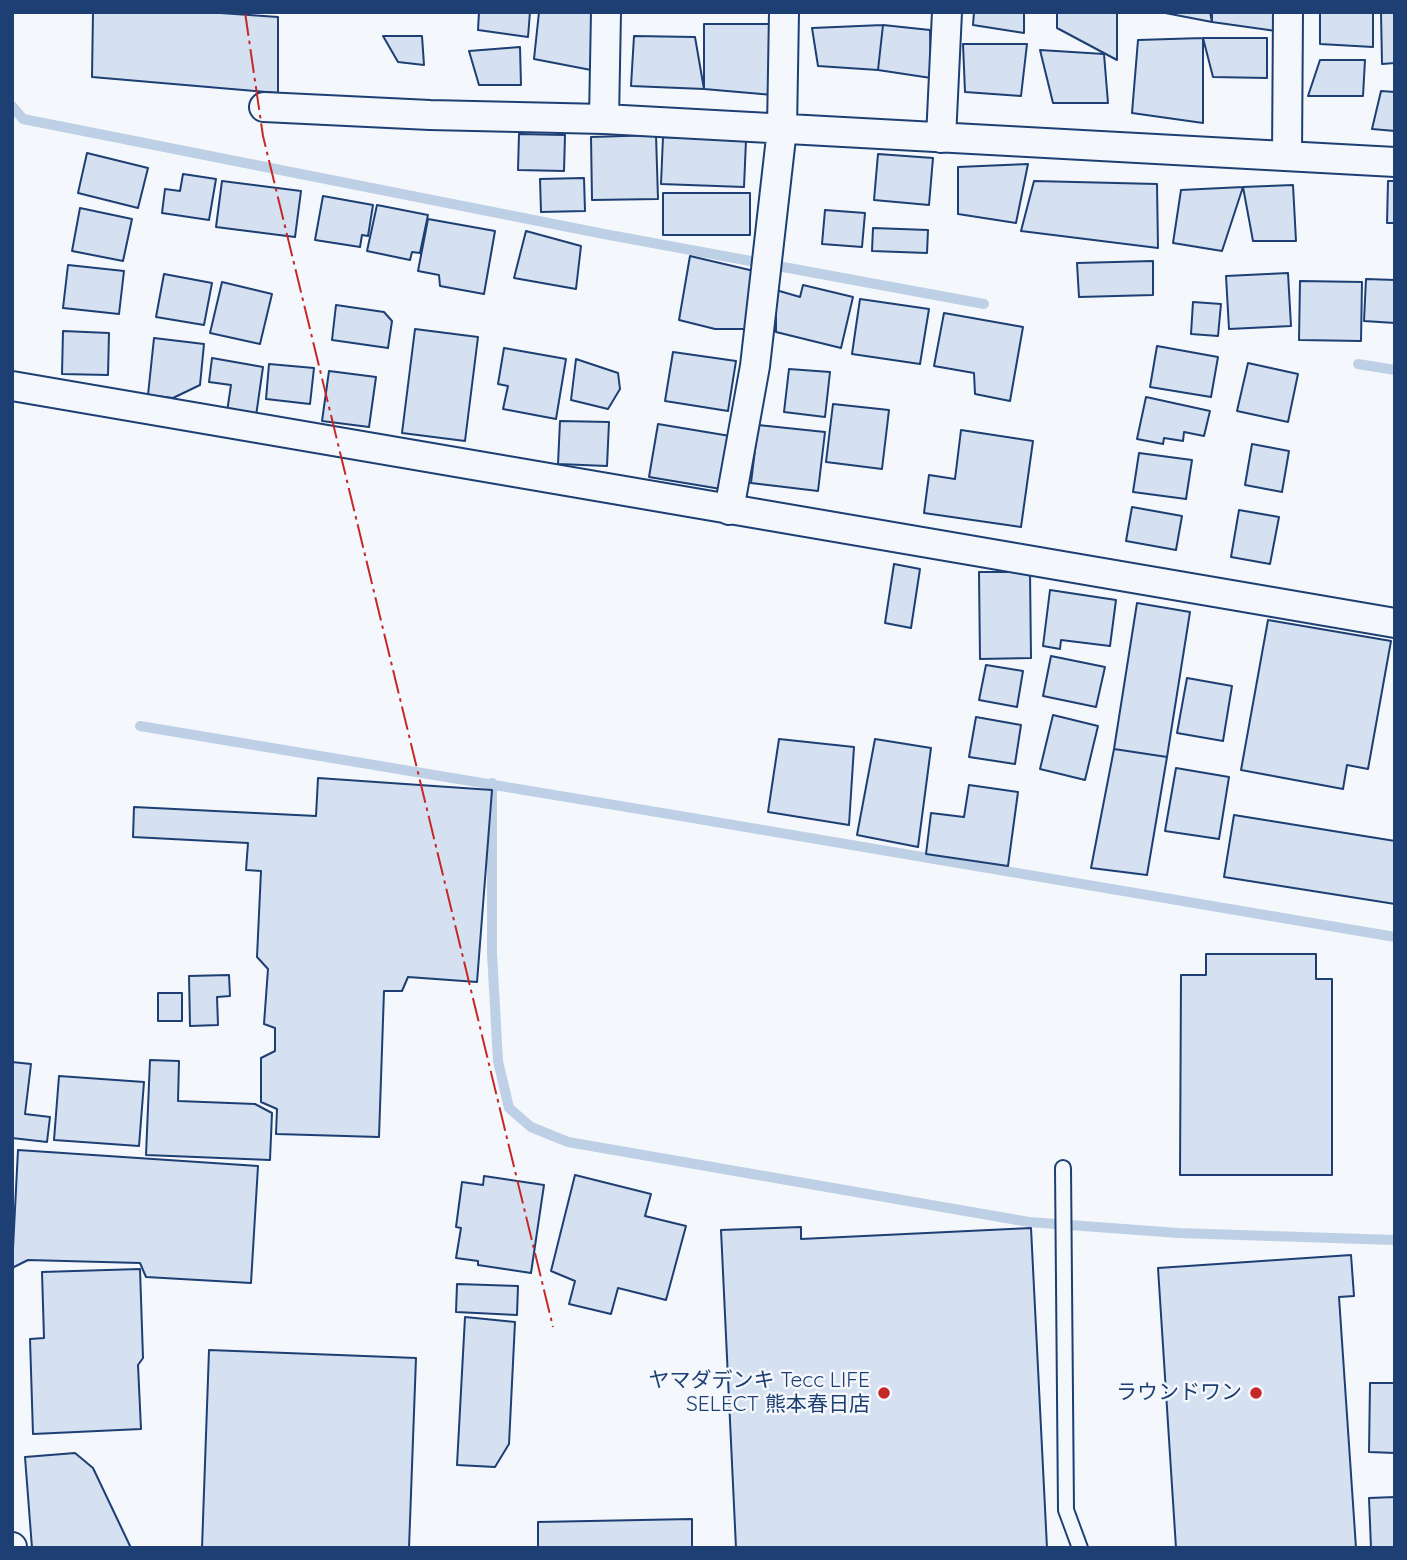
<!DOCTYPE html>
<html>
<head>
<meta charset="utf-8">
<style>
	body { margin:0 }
	#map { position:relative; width:1407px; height:1560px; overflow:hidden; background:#f4f7fb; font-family:Quicksand,sans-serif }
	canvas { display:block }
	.frame { position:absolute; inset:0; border:14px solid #1d3f73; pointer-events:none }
</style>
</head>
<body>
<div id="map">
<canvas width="1407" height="1560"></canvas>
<div class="frame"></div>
</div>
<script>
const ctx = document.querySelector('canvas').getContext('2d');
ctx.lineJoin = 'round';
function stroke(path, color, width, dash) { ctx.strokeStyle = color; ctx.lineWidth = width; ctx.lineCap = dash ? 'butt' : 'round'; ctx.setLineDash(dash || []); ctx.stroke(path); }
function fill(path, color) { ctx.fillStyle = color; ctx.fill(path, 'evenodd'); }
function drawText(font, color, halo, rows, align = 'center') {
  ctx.font = font + ' Quicksand,"Noto Sans JP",sans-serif'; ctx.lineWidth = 5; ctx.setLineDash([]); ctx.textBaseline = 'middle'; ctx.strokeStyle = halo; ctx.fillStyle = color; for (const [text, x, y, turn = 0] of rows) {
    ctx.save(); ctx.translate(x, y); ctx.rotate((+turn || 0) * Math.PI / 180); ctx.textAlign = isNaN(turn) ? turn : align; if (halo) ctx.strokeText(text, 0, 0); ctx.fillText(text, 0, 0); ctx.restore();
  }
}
stroke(new Path2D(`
	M12,106L23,119L604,234L984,304
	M1358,364L1395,370
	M140,726C559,794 976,867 1395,937
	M492,783V953L498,1061L509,1108L531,1127L568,1142L1029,1222L1178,1233L1395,1240`), '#bed0e5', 10);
const building = new Path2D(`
	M93,12H206L278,17V93L92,77Z
	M479,12H530L528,37L478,30Z
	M539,12H597L591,70L534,59Z
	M974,12H1024V33L973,25Z
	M1057,12H1117V60L1057,28Z
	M1160,12H1210L1212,22Z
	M1212,12H1280L1276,31L1212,22Z
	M1320,12H1373V47L1320,44Z
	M1381,12H1395V63L1382,64Z
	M704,24H769L773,95L704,89Z
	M883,25L878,70L818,66L812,28Z
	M883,25L930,30L931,78L878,70Z
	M383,36H422L424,65L398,62Z
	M634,36L695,37L704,89L631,86Z
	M1203,38V123L1132,113L1138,40Z
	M1203,38H1267V78L1213,77Z
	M963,44H1027L1021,96L965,92Z
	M520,47L521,85H479L469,51Z
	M1040,50L1104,54L1108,103H1053Z
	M1320,60H1365L1363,96H1308Z
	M1381,91L1395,92V131L1372,129Z
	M519,134L565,135L564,171L518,170Z
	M656,135L658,199L592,200L591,137Z
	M663,137L746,140L744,187L661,184Z
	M87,153L148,168L138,208L78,193Z
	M878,154L933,158L929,205L874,200Z
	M1028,164L1016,223L958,214V167Z
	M183,174L216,179L209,220L162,213L165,189L180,191Z
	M584,178L585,211L541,212L540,179Z
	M222,181L301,191L295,237L216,227Z
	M1034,181L1157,184L1158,248L1021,231Z
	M1388,181H1395V223H1387Z
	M1293,185L1296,241H1253L1243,187Z
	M1243,187L1222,251L1173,243L1181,190Z
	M663,193H750V235H663Z
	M323,196L373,205L368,236L362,235L360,247L315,240Z
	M377,205L428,215L420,253L412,252L410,260L367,251Z
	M80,208L132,219L123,261L72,251Z
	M825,210L865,213L862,247L822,244Z
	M428,219L495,231L484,294L440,286L439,275L418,271Z
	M873,228L928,230L927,253L872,251Z
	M526,231L581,246L576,289L514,278Z
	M690,256L754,271L749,329H715L679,320Z
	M1153,261V295L1079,297L1077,263Z
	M68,265L124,271L119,314L63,308Z
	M1288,273L1291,326L1229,329L1226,276Z
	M164,274L212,283L204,325L156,317Z
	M1366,279L1395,280V323L1364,321Z
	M1300,281L1362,282L1361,341L1299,340Z
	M222,282L272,294L260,344L210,333Z
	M803,285L853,297L841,348L776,332V290L800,297Z
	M860,299L929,309L920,364L852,354Z
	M1193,302L1221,304L1218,336L1191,334Z
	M336,305L384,312L392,321L388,348L332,340Z
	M944,313L1023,327L1010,401L975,394L974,373L934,366Z
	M415,329L478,337L465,441L402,433Z
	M63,331L109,333L108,375L62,374Z
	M154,338L204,344L200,385L173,398L148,395Z
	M1157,346L1218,357L1211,397L1150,387Z
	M504,348L566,359L556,419L503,409L508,386L498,384Z
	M673,352L736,361L728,411L665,401Z
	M212,358L263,367L256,416L227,412L231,385L209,382Z
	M576,359L618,373L620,389L608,409L571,400Z
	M1248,363L1298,374L1288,422L1237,411Z
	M269,364L314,368L310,404L266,399Z
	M789,369L830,372L825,417L784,412Z
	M329,371L376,377L369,427L322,421Z
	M1146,397L1210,411L1204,436L1184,432L1183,441L1164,438L1163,444L1137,439Z
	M833,404L889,410L882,469L826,462Z
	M560,421L609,422L607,466L558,464Z
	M658,424L730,436L721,489L649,477Z
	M758,425L825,432L818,491L751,483Z
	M961,430L1033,441L1021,527L924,513L929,475L955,479Z
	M1252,444L1289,451L1282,492L1245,485Z
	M1139,453L1192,460L1186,499L1133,492Z
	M1132,507L1182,516L1176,550L1126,541Z
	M1239,510L1279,517L1270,564L1231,557Z
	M894,564L920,569L911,628L885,623Z
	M979,572H1030L1031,658L980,659Z
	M1050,590L1116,600L1110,646L1061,640L1060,649L1043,646Z
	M1137,603L1190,612L1167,757L1114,749Z
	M1268,620L1391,641L1368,769L1347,765L1343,789L1241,770Z
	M1051,656L1105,667L1096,707L1043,696Z
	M986,665L1023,671L1017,707L979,700Z
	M1187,678L1232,686L1223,741L1177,733Z
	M1053,715L1098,726L1085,780L1040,769Z
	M976,717L1021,725L1015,764L969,757Z
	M779,739L854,747L849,825L768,812Z
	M875,739L931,748L918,847L857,835Z
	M1114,749L1167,757L1147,875L1091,868Z
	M1176,768L1229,777L1219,839L1165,831Z
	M318,778L492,790L477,982L408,977L402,991H384L379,1137L276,1134L277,1109L261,1102V1058L275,1051V1028L264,1024L268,969L257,957L261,871L246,870L248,843L133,837L134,807L316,816Z
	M969,785L1018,792L1008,866L926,854L931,813L964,817Z
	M1234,815L1395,841V904L1224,877Z
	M1206,954H1316V979H1332V1175H1180L1181,975H1206Z
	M229,975L230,996L217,997L218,1025L190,1026L189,976Z
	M158,993H182V1021H158Z
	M150,1060L179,1061L178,1101L255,1104L272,1113L270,1160L146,1155Z
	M12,1062L31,1064L25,1114L50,1117L47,1142L12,1138Z
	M59,1076L144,1082L139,1146L54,1140Z
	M18,1150L258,1166L251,1283L146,1277L140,1263L28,1260L12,1268Z
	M575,1175L651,1194L645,1216L686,1226L666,1300L618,1288L611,1314L569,1304L575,1281L551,1271Z
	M484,1176L544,1185L531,1273L478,1265V1261L456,1258L461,1228L456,1227L462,1182L483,1185Z
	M801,1227V1239L1031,1228L1047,1548H736L721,1230Z
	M1351,1255L1354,1296L1339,1297L1356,1548H1176L1158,1268Z
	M140,1269L143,1358L138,1365L141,1429L33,1434L30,1339L44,1338L42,1272Z
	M457,1284L518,1286L517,1315L456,1312Z
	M465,1317L515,1322L509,1444L495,1467L457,1465Z
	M209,1350L416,1358L409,1548H202Z
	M1370,1383H1395V1453L1369,1452Z
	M75,1453L93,1468L131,1548H32L25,1457Z
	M1395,1497V1548H1371L1369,1498Z
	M692,1519V1548H538V1522Z`);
fill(building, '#d5e0f0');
stroke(building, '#1d3f73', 2);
const service = new Path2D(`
	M1063,1168L1066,1510L1080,1548`);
const minor = new Path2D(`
	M264,107L430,115L604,119L1395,162
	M604,119L606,12
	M941,138L947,12
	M1287,156L1288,12
	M12,386L1395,623
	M729,510L755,366L782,129L784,12
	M12,1547V1548`);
stroke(service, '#1d3f73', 18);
stroke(minor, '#1d3f73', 32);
stroke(service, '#f4f7fb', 14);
stroke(minor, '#f4f7fb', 28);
stroke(new Path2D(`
	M245,12L263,136L553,1327`), '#c62828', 2, [24, 5, 3.5, 5]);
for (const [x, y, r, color] of [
	[884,1393,7,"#c62828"],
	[1256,1393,7,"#c62828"]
]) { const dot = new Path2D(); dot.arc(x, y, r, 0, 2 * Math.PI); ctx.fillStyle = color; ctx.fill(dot); stroke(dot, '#f4f7fb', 2.5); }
drawText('21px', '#1d3f73', '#f4f7fb', [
	["ヤマダデンキ Tecc LIFE",870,1381],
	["SELECT 熊本春日店",870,1405],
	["ラウンドワン",1242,1393]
], 'right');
</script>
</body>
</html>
